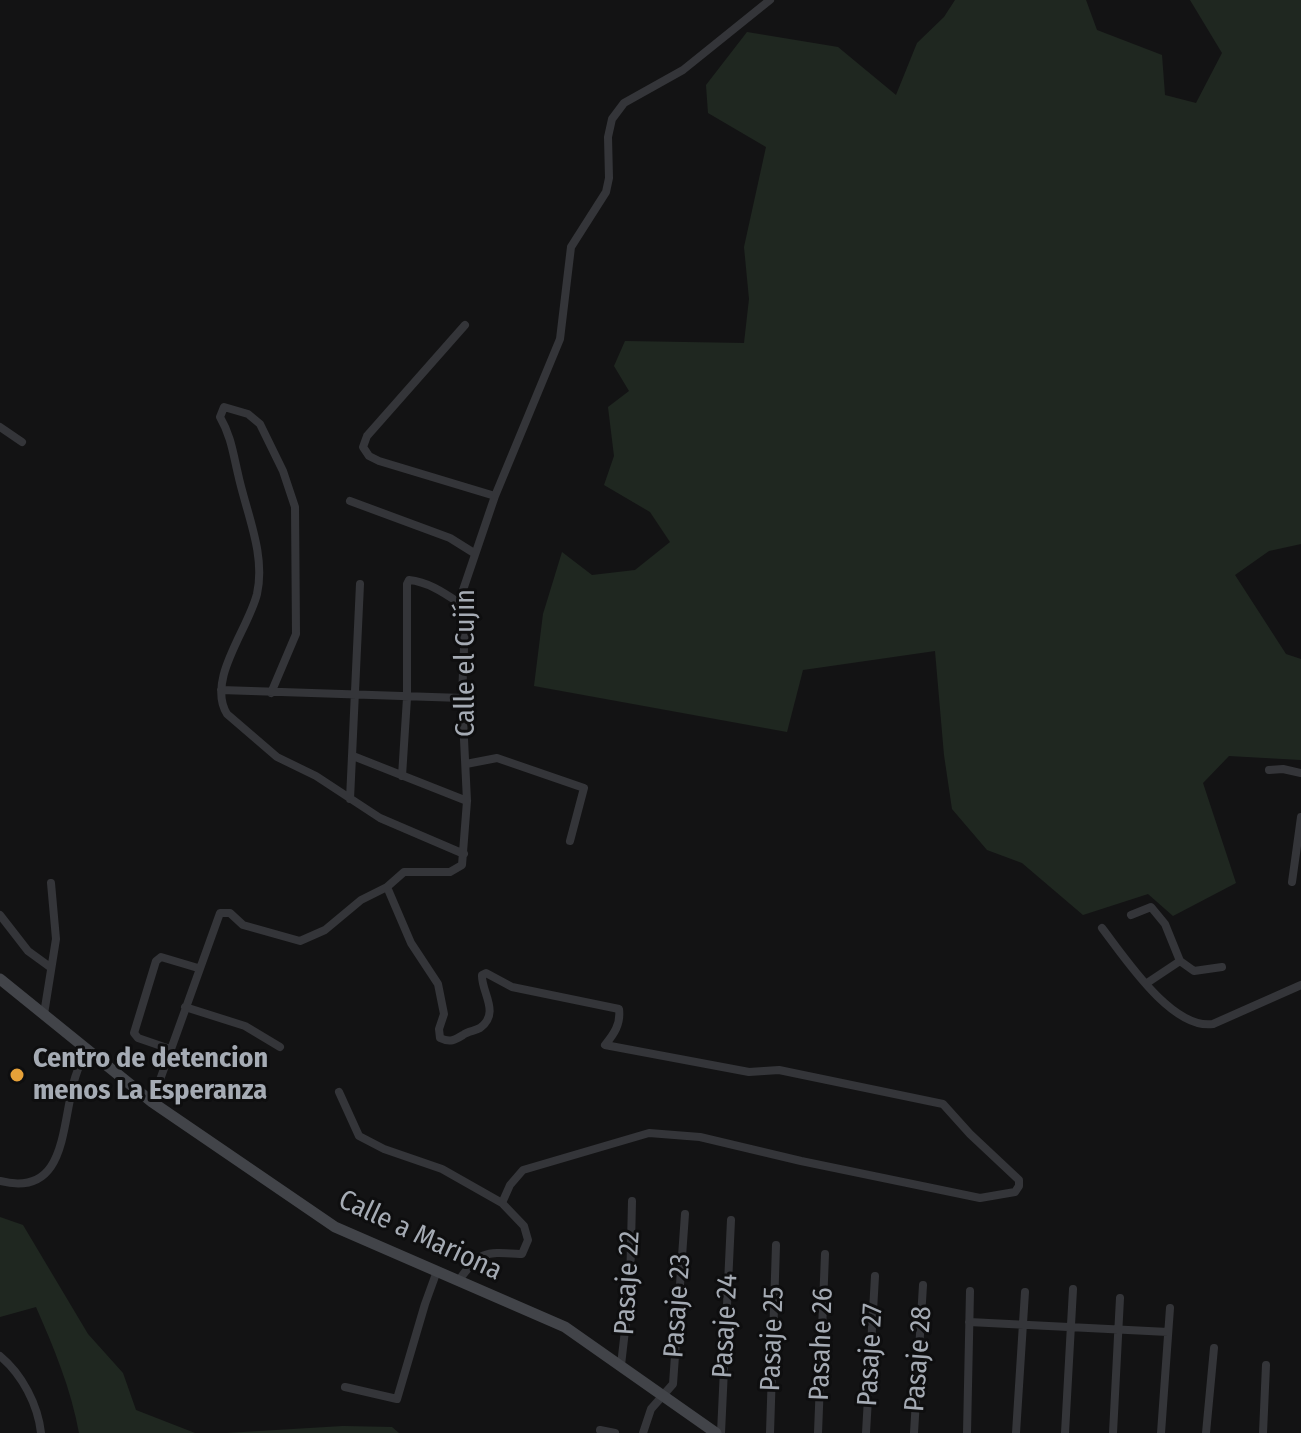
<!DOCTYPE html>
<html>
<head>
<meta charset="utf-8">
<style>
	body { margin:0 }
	canvas { display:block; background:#131314 }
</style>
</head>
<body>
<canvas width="1301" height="1433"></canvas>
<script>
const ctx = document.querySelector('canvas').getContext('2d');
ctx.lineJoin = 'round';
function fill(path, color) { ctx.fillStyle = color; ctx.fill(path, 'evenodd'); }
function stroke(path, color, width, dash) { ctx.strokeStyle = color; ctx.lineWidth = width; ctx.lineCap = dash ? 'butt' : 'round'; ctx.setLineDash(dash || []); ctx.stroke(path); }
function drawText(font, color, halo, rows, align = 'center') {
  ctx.font = font + ' "Fira Sans Condensed",sans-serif'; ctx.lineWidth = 6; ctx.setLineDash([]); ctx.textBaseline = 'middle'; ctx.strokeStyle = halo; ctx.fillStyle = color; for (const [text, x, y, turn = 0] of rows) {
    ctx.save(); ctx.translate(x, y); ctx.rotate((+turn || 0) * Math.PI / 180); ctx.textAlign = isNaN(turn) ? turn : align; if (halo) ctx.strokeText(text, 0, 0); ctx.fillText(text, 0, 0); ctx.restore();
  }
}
fill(new Path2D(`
	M955,0H1086L1097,30L1162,55L1165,95L1196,103L1222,53L1190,0H1301V544L1269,551L1235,575L1286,654L1301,659V760L1229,756L1203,783L1236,883L1173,916L1148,894L1083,915L1022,863L987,850L952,809L944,755L935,651L803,670L787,732L534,686L543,614L562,552L592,575L635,570L670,542L650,512L604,485L614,456L608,407L629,391L614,366L625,341L744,343L749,299L744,247L766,147L708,113L706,85L747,32L838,47L896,95L917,43L944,17Z
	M0,1217L23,1225L88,1334L123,1373L136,1410L195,1433H79C71,1389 54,1348 36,1307L0,1317Z
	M343,1426L392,1427L399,1433H226Z`), '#1f2720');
stroke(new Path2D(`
	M465,325L367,436L363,447L369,456L379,461L495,496
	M0,427L22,442
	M350,501L450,538L474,553
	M221,690L462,698
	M271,693L296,634L295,507L283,471L260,424L248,414L224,407L220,417C231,436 233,453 238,474C246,512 266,554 257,594C248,630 206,680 227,714L277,757L316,776L380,818L464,854
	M353,756L467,801
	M466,764L497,758L584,788L570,841
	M1269,770L1283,769L1301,773
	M402,776L407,698V584L409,580C430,582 447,595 464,606
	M350,799L360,584
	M1292,882L1301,817
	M387,887L411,943L438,984L444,1014L439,1029L440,1038C450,1043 455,1040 463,1035C468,1031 475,1031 480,1028C501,1013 481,992 482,975L486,973L512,987L619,1009C621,1024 614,1034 605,1045L749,1072L779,1070L943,1104L970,1134L1019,1180V1186L1015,1192L980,1198L801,1161L700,1137L649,1133L523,1170L510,1185L502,1203
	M0,915L28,951L50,967
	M1131,915L1151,907L1165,924L1180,961
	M1102,928C1125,958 1172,1030 1213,1024L1301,985
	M1147,983L1180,961L1194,971L1222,967
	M185,1007L245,1026L280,1047
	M44,1014L56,939L51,883
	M170,1049L138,1038L134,1033L156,961L161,957L198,968
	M339,1092L359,1136L384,1149L442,1169L502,1203L524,1226L528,1240L522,1254C485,1252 481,1250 459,1280
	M152,1102L220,913H230L243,925L300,941L325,930L361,900L387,887L404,872H450L462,865L467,801L462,698L465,623L463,590L495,496L560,339L571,247L606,192L609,178L608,137L612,119L624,103L683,70L770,0
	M0,1181C83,1202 54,1087 89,1051
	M969,1322L1168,1332
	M0,1356C22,1374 38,1405 41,1433
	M621,1365L630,1287L632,1201
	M345,1387L397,1399L425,1304L437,1271
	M600,1430L615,1433
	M643,1433L651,1409L673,1384L685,1214
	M721,1433L731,1220
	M770,1433L776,1245
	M818,1433L825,1254
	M866,1433L875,1276
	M914,1433L923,1285
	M967,1433L970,1291
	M1016,1433L1025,1292
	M1065,1433L1073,1289
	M1113,1433L1120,1298
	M1161,1433L1170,1308
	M1206,1433L1214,1348
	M1263,1433L1266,1365`), '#343539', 8);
stroke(new Path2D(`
	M0,979L152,1102L335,1227L565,1327L716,1433`), '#424449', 11);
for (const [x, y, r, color] of [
	[17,1075,8,"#e6a139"]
]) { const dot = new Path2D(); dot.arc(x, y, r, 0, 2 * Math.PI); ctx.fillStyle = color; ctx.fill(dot); stroke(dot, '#0e0e0f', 3); }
drawText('28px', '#a5abb4', '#0e0e0f', [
	["Calle el Cujín",466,663,-90],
	["Calle a Mariona",420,1236,25],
	["Pasaje 22",628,1283,-87],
	["Pasaje 23",678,1306,-86],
	["Pasaje 24",726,1326,-87],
	["Pasaje 25",773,1339,-88],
	["Pasahe 26",822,1344,-88],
	["Pasaje 27",871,1355,-87],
	["Pasaje 28",919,1359,-86]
]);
drawText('bold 28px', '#a5abb4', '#0e0e0f', [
	["Centro de detencion",33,1059],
	["menos La Esperanza",33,1091]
], 'left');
</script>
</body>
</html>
